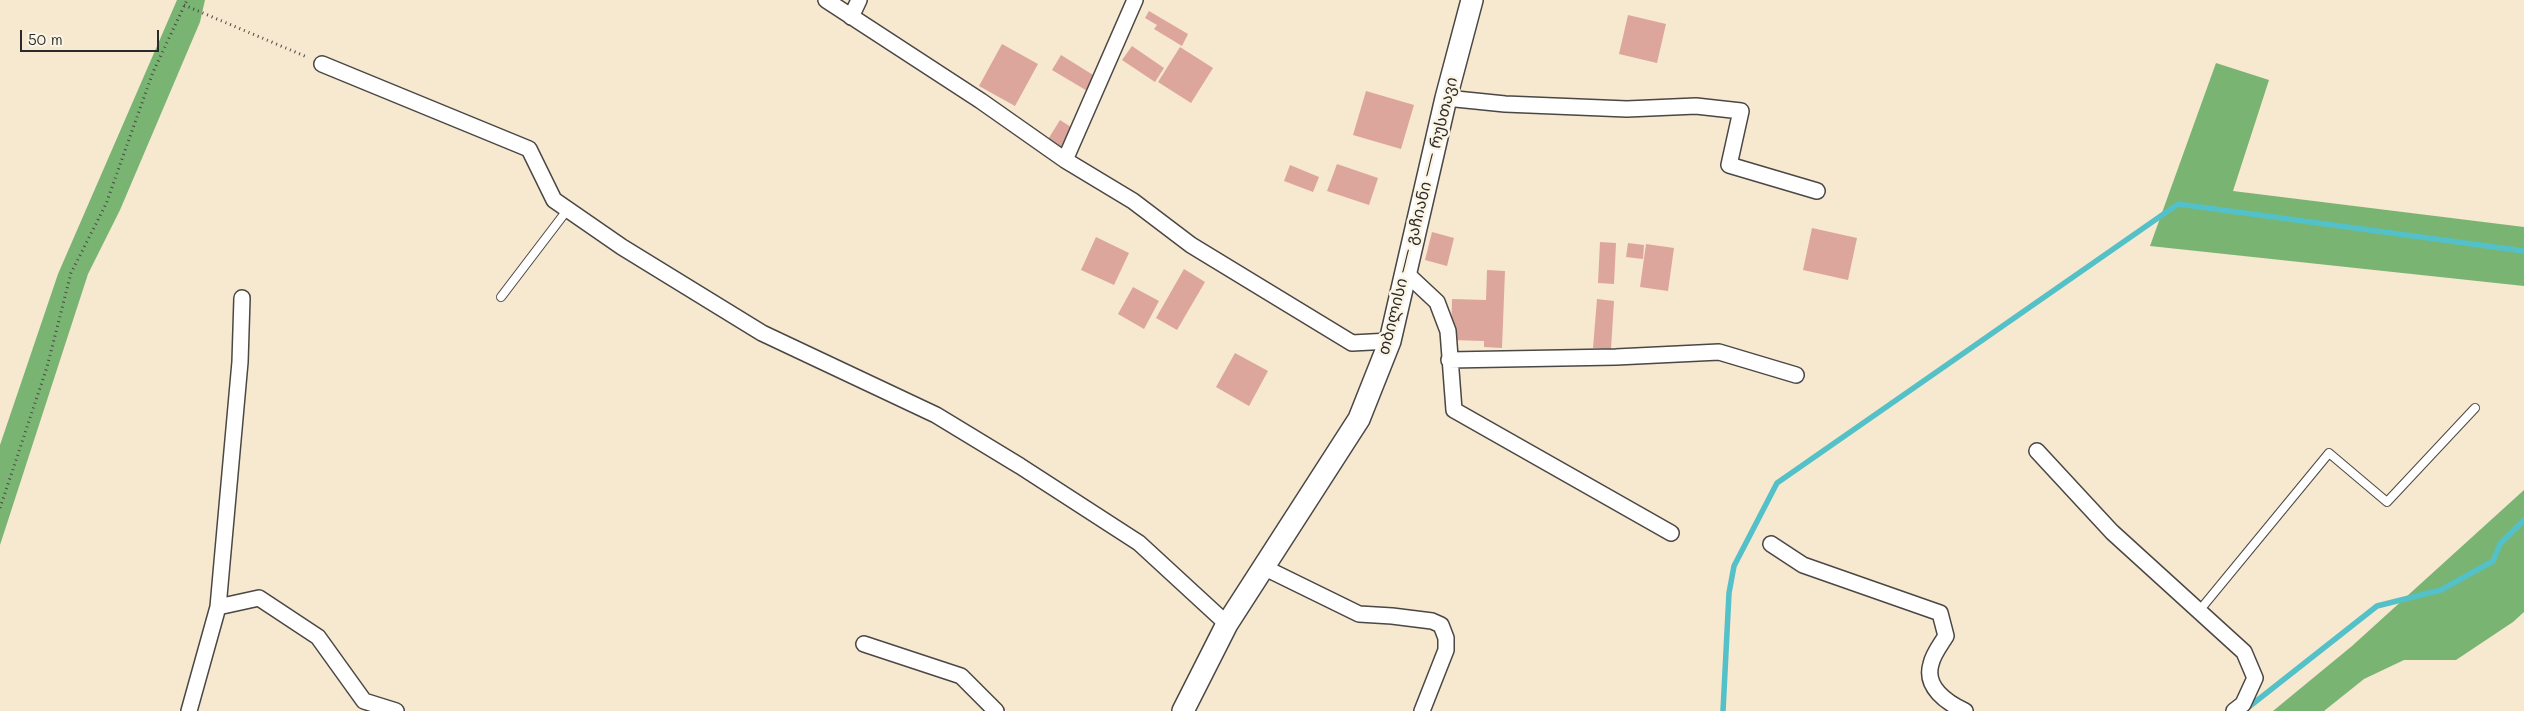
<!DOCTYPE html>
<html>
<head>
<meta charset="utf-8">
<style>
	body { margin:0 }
	#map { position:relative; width:2524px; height:711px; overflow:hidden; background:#f7e8d0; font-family:Mali,sans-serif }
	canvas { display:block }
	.scale { position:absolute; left:20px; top:30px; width:139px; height:22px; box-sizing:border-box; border:2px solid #2b2b2b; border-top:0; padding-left:6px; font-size:15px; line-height:18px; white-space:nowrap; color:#2b2b2b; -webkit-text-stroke:4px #fcf5e5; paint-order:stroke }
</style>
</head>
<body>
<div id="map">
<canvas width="2524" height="711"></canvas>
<div class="scale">50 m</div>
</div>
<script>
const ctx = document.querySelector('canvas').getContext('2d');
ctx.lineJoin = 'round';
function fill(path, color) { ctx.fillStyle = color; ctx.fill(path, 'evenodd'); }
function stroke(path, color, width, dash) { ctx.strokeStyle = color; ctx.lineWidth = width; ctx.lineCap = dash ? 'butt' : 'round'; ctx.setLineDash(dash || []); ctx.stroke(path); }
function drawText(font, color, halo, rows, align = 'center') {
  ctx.font = font + ' Mali,"Noto Sans Georgian",sans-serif'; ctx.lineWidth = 5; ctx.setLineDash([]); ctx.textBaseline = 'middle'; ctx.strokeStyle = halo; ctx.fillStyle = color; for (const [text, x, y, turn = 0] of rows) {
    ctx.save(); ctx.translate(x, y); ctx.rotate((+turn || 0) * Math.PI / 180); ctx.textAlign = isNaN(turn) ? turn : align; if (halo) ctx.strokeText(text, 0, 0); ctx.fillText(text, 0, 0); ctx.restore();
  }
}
fill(new Path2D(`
	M177,0H205L200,22L120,210L88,274L0,545V445L58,274Z
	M2216,63L2269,80L2233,191L2524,227V286L2150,246Z
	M2524,490V612L2513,622L2456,660H2404L2364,679L2324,711H2273L2352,646Z`), '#79b473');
stroke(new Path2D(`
	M2245,710L2377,606L2441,590L2493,561L2500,544L2524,520
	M1723,711L1729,593L1734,566L1777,483L2178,204L2524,251`), '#53c1c7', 5.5);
fill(new Path2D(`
	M1149,11L1188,34L1182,46L1154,29L1157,25L1145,18Z
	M1628,15L1666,24L1657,63L1619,54Z
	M1002,44L1038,64L1015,106L979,86Z
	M1132,46L1164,68L1155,82L1122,60Z
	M1180,47L1213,68L1191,103L1158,82Z
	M1061,55L1098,78L1089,92L1052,70Z
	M1366,91L1414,105L1401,149L1353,135Z
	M1060,120L1074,129L1062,150L1047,141Z
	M1337,164L1378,178L1369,205L1327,191Z
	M1290,165L1319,177L1313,192L1284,181Z
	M1812,228L1857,238L1848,280L1803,270Z
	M1432,232L1454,238L1447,266L1425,260Z
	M1096,237L1129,253L1114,285L1081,270Z
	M1600,242L1616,243L1614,284L1598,283Z
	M1628,243L1644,245L1643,259L1626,257Z
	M1646,244L1674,248L1668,291L1640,287Z
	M1184,269L1205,282L1177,330L1156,318Z
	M1487,270L1505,271L1502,348L1484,347V341L1451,340L1452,299L1486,300Z
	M1133,287L1159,301L1144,329L1118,314Z
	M1597,299L1614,301L1611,349L1593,348Z
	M1235,353L1268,371L1249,406L1216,387Z`), '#dca69d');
const lane = new Path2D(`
	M501,297L568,209
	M2199,611L2329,453L2387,502L2475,408`);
const street = new Path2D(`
	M826,0L981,101L1065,160L1133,201L1191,245L1352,343L1390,341
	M851,17L859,0
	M322,64L529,149L554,200L622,247L762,333L936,415L1020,466L1139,543L1227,624
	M1446,98L1505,104L1627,109L1696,106L1741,111L1729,165L1817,191
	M1065,160L1135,0
	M1406,273L1437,302L1448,331L1454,410L1671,533
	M242,298L240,362L218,607L259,598L318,637L364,701L396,711
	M1449,360L1616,357L1719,352L1796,375
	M2037,451L2112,532L2244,652L2255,678L2243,704L2234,711
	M1771,544L1803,565L1940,613L1946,636C1941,644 1933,654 1931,664C1924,687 1947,703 1965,711
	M1263,567L1359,614L1392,616L1432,621L1441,625L1446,638V650L1422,711
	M864,644L961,676L996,711
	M189,711L218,607`);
const secondary = new Path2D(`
	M1183,711L1227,624L1359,419L1390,341L1446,98L1472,0`);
stroke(lane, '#4a4744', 10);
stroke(street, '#4a4744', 18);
stroke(secondary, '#4a4744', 24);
stroke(new Path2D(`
	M184,5L307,57
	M0,508L47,367L71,273L106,204L153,72L187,0`), '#4a4744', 3, [1, 4]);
stroke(lane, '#fff', 8);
stroke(street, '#fff', 15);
stroke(secondary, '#fff', 21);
drawText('16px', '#2b2b2b', '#fcf5e5', [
	["თბილისი — გაჩიანი — რუსთავი",1418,216,-76]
]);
</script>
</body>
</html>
